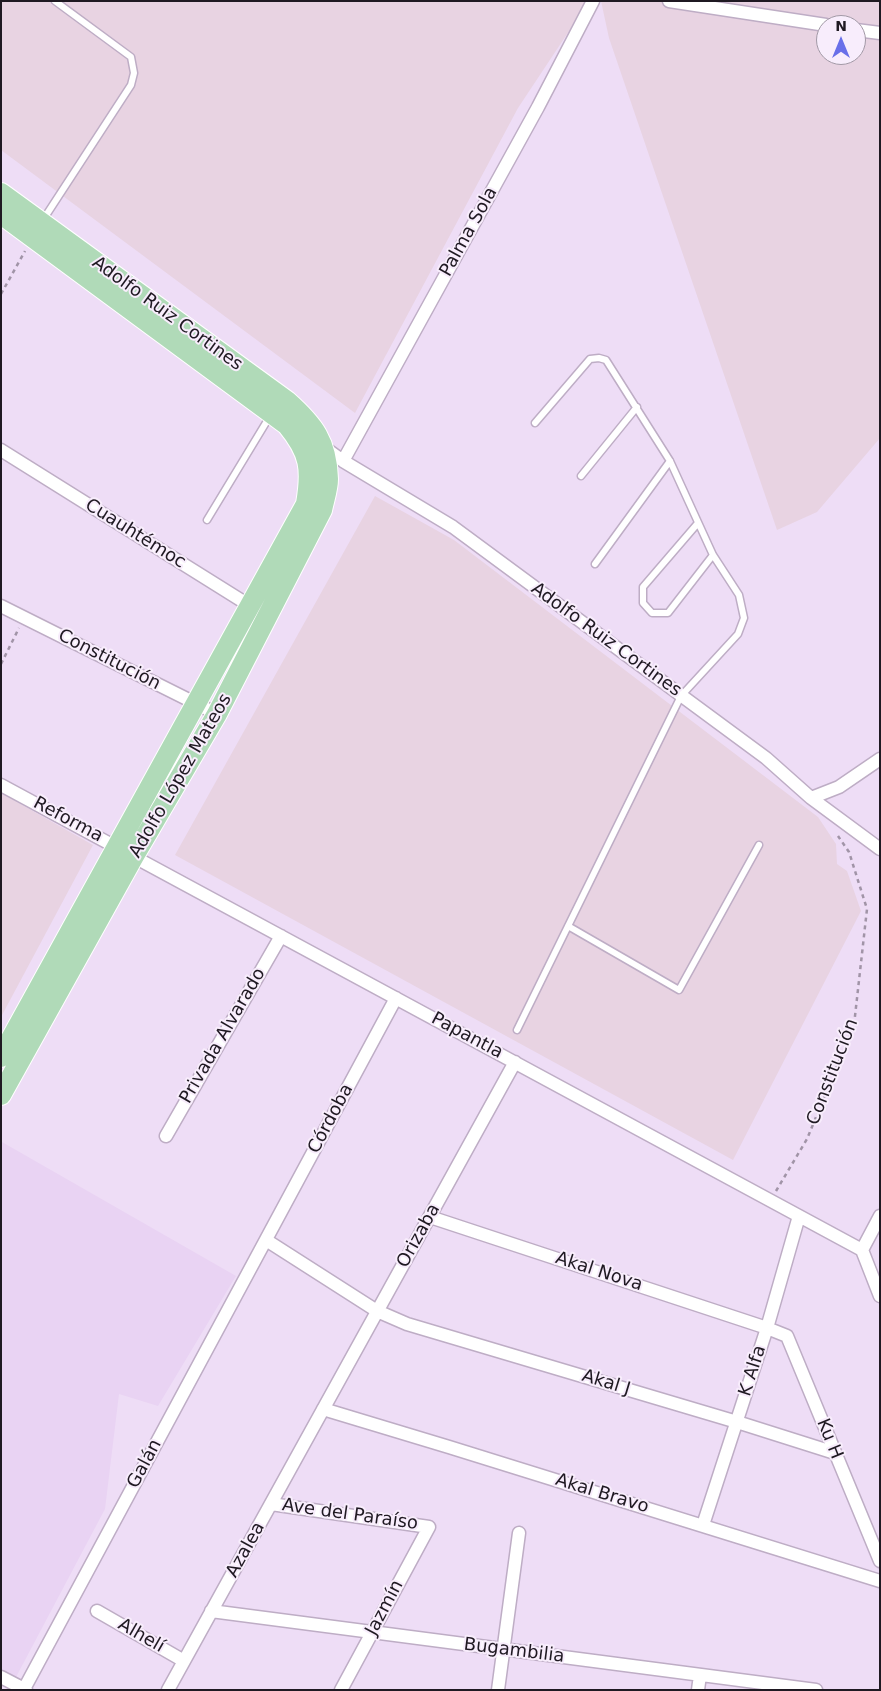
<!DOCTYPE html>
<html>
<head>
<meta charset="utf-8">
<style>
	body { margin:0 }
	#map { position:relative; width:881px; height:1691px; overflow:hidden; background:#eeddf6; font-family:"DejaVu Sans",sans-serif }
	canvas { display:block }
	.frame { position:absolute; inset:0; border:2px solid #1f1922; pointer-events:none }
	.north { position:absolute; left:816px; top:15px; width:50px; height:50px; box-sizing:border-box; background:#f8edfc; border:1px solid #a198a5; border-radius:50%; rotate:0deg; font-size:14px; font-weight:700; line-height:20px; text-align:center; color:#1f1922 }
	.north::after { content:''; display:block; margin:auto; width:18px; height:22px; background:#696fe9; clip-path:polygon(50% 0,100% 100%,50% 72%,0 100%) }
</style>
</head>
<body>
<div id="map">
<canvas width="881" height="1691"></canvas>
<div class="frame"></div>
<div class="north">N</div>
</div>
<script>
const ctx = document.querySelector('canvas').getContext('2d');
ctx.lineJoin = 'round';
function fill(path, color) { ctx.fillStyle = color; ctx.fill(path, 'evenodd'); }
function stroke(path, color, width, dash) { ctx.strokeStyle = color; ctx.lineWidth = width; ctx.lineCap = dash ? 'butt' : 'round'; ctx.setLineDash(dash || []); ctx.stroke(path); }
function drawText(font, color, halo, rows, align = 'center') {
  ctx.font = font + ' "DejaVu Sans",sans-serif'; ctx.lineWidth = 4; ctx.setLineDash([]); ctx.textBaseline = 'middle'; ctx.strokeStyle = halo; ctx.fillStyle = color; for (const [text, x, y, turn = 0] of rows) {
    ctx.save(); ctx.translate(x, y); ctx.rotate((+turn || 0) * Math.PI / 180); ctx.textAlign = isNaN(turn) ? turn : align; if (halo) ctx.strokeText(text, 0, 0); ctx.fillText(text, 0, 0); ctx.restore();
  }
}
fill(new Path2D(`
	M2,1142L236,1276L158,1406L119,1394L105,1509L15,1679L1,1671Z`), '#e9d3f3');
fill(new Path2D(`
	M1,1H589L518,108L355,413L1,150Z
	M601,1H880V438L817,512L777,530L609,38ZM826,25H856V55H826Z
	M375,496L454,540L818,817L836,844L837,864L847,871L861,911L733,1160L175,855Z
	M1,793L93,845L1,1017Z`), '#e8d3e2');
const service = new Path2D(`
	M43,220L131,85L134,73L131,57L55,1
	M581,476L637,407
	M207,520L270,416
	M698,523L643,587V603L652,613H668L713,555
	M595,564L670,461
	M568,926L679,990L759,845
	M517,1030L681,696L738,634L744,618L739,595L713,555L670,461L606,360L599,358L590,359L535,423`);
const minor = new Path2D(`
	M669,1L826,25
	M856,30L880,33
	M321,445L343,461L453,527L766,758L811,798L880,849
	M1,450L255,609
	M343,461L538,107L593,1
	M1,606L217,714
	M1,785L862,1250L880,1296
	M811,798L839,787L880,759
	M166,1136L281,936
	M430,1217L767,1328L787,1336L880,1561
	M266,1240L377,1311L407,1324L737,1422L835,1453
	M862,1250L880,1216
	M323,1409L449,1447L880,1581
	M271,1504L429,1527L341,1690
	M703,1525L767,1328L799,1216
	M97,1611L184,1661
	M211,1611L816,1690
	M1,1677L26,1690
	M24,1689L396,998
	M168,1690L515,1062
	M498,1690L519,1533
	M698,1690L700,1675`);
const primary = new Path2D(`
	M1,193L287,401C314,425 327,442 328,479C328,489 324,500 322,510L217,714L134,856L1,1095
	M1,214L287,425C310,453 312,469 306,504L1,1057`);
stroke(service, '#beadc5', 9);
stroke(minor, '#beadc5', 15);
stroke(primary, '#fff', 22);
stroke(new Path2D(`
	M1,294L25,251
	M1,664L19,628
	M776,1191L807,1139L854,1025L867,909L849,852L838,836`), '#a194a7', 2.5, [4, 4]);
stroke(service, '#fff', 6);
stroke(minor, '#fff', 12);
stroke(primary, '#b0dab8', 20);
drawText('18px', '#1f1922', '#f8edfc', [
	["Palma Sola",469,232,-61],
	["Adolfo Ruiz Cortines",167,314,36],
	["Cuauhtémoc",135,534,32],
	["Adolfo Ruiz Cortines",606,640,36],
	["Constitución",109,660,27],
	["Adolfo López Mateos",181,776,-60],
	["Reforma",68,820,28],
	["Privada Alvarado",223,1036,-60],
	["Papantla",467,1036,28],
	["Constitución",833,1072,-69],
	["Córdoba",331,1119,-62],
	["Orizaba",419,1236,-61],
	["Akal Nova",599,1272,18],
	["K Alfa",753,1371,-72],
	["Akal J",606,1383,17],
	["Ku H",829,1439,68],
	["Galán",145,1464,-62],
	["Akal Bravo",602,1494,17],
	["Ave del Paraíso",350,1515,8],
	["Azalea",246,1550,-61],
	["Jazmín",385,1608,-62],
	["Alhelí",141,1636,30],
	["Bugambilia",514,1651,7]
]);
</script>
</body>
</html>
